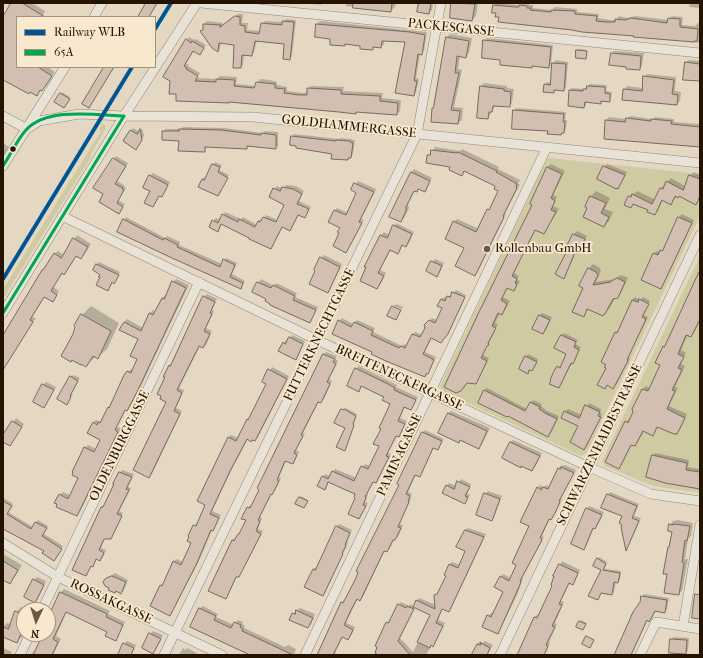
<!DOCTYPE html>
<html>
<head>
<meta charset="utf-8">
<style>
	body { margin:0 }
	#map { position:relative; width:703px; height:658px; overflow:hidden; background:#e4d8c2; font-family:"IM FELL French Canon",serif }
	canvas { display:block }
	.frame { position:absolute; inset:0; border:4px solid #241301; pointer-events:none }
	.legend { position:absolute; left:16px; top:16px; width:140px; height:52px; box-sizing:border-box; background:#f7e8ce; border:1px solid #a3937c; margin:0; padding:5px 7px; list-style:none; font-size:12px; color:#241301 }
	.legend li { display:flex; align-items:center; gap:8px; height:20px }
	.legend b { width:20px; border:1px solid #a3937c }
	.north { position:absolute; left:16px; top:602px; width:40px; height:40px; box-sizing:border-box; background:#f7e8ce; border:1px solid #a3937c; border-radius:50%; rotate:184deg; font-size:11px; font-weight:700; line-height:16px; text-align:center; color:#241301 }
	.north::after { content:''; display:block; margin:auto; width:14px; height:18px; background:#675845; clip-path:polygon(50% 0,100% 100%,50% 72%,0 100%) }
</style>
</head>
<body>
<div id="map">
<canvas width="703" height="658"></canvas>
<div class="frame"></div>
<ul class="legend">
<li><b style="height:5px;background:#005395"></b>Railway WLB</li>
<li><b style="height:5px;background:#00a651"></b>65A</li>
</ul>
<div class="north">N</div>
</div>
<script>
const ctx = document.querySelector('canvas').getContext('2d');
ctx.lineJoin = 'round';
function fill(path, color) { ctx.fillStyle = color; ctx.fill(path, 'evenodd'); }
function stroke(path, color, width, dash) { ctx.strokeStyle = color; ctx.lineWidth = width; ctx.lineCap = dash ? 'butt' : 'round'; ctx.setLineDash(dash || []); ctx.stroke(path); }
function drawText(font, color, halo, rows, align = 'center') {
  ctx.font = font + ' "IM FELL French Canon",serif'; ctx.lineWidth = 3.5; ctx.setLineDash([]); ctx.textBaseline = 'middle'; ctx.strokeStyle = halo; ctx.fillStyle = color; for (const [text, x, y, turn = 0] of rows) {
    ctx.save(); ctx.translate(x, y); ctx.rotate((+turn || 0) * Math.PI / 180); ctx.textAlign = isNaN(turn) ? turn : align; if (halo) ctx.strokeText(text, 0, 0); ctx.fillText(text, 0, 0); ctx.restore();
  }
}
fill(new Path2D(`
	M101,123L105,125L106,128L90,156L91,157L3,299V289L101,131L99,129L102,125L100,124Z
	M549,158L700,174V216L586,454L581,456L442,391L440,386L547,159Z
	M700,256V493L653,486L605,466L602,461Z`), '#d0caa3');
fill(new Path2D(`
	M13,3H32L45,11L42,17H17V67H48L55,72L46,86L36,95L3,78V19Z
	M302,3H323L321,5Z
	M346,3H396L395,7L391,11L346,6Z
	M418,3H433L432,10L429,13L417,6Z
	M453,3H478L476,16L472,20L451,17Z
	M496,3L520,5L522,3H530L529,5H533V8L552,10L555,7L577,9V12L599,14L598,18L610,20H616L619,16L628,18L635,16L669,20L672,16L683,17L682,25L695,26L698,23H700V43L499,21L500,16L494,5Z
	M690,3H700V8L689,7Z
	M238,14H243L242,23H248L247,30L261,31L262,23L265,21L283,22L286,19L296,20L292,56L289,59L285,43L257,40L254,52L251,55L244,54L243,65L241,67L235,44L221,42L220,49L218,51L202,31L204,29V24L207,21L223,23L222,26Z
	M320,21L427,32L424,51L420,54L416,78L419,79L416,92L414,95L406,42L384,40V44L381,47L375,46L372,49L361,45L347,43L345,45L331,38L317,24Z
	M450,34L472,38L469,53L466,57L460,56L458,69L462,70L454,107L463,108L462,120L458,123L432,121L446,38Z
	M189,37L194,40L196,39L206,45L200,54L194,50L186,63L189,65L188,66L200,73L197,78L217,79L220,76L237,77L236,84L256,86L260,79L270,80L277,82V85L287,87V91L303,93L308,92V89L311,86L344,87L343,91L383,93L382,98L401,100L400,111L397,114L357,111L356,113L230,101L177,100L187,40Z
	M487,38L553,45L551,64L548,67L534,65L532,67L501,59L484,41Z
	M578,49L587,50L585,58L577,50Z
	M614,51L644,53L642,66L639,69L627,66L611,54Z
	M556,60L568,62L566,87L563,90L556,89L553,92L545,85L547,82L551,83L553,63Z
	M689,60L700,61V80L686,62Z
	M647,74L676,77L675,91L681,92L680,101L677,104L624,90L627,86L643,88L644,77Z
	M484,83L507,86V88L514,89L512,103L509,106L495,105L494,108L488,118L481,86Z
	M590,84L607,85L606,91L612,92L611,99L609,101H603L600,103L586,101V105L584,107L570,90L572,88L584,89Z
	M62,92L70,97L65,106L55,102Z
	M517,108L566,112L565,120H567L566,129L564,132L549,130L514,110Z
	M630,116L653,119L655,117L674,119V122L700,124V147L606,120L609,117L626,119Z
	M183,127L224,128L263,133L265,131L278,132V146L275,148L249,145L246,148L207,146L205,151L163,131L166,129H181Z
	M133,128L140,132L142,128L144,136L138,146L125,140Z
	M294,134L339,139L340,138L352,139V140H355L353,154L347,159L333,153L297,145L292,137Z
	M3,143L9,147L3,157Z
	M435,147L460,151L462,149L499,167L498,169L520,180L518,184H520L505,213L506,214L478,271L475,275L454,222L457,219L479,229L499,190L496,186L465,171L462,175L452,166L428,156Z
	M116,156L128,163L117,181L124,185V186L126,188L118,200L125,204L119,213L104,194L94,188Z
	M215,162L222,165L219,170L229,175L218,194L202,179L205,177L206,178Z
	M551,164L565,171L553,195L557,197L553,206L559,209L544,233L536,229L525,249L514,273L519,276L517,280L520,281L514,290L508,287L503,297L510,301L505,310L502,313L500,312L495,323L498,324L483,355L489,358L478,380L475,383L467,382L533,205L548,167Z
	M607,164L627,172L621,184L618,187L604,167Z
	M414,169L432,178L424,191L419,188L416,191L415,190L408,204L409,208L404,218L401,221L390,216L412,172Z
	M694,172L700,175V198L696,203L679,195L677,196L671,204L663,200L658,211L654,214L649,210L634,203L631,206L629,197L632,193L634,194L637,191L656,200L661,188L671,178L685,186L690,176Z
	M153,173L170,182L164,193L161,196L160,195L153,206L150,176Z
	M358,181L376,189L361,219L364,220L346,252L341,233V227L335,210L337,208L348,213L358,192L352,190Z
	M286,185L296,186L304,191L299,201L311,207L305,217L299,214L290,230L283,226L273,246L271,248L222,224L218,231L210,227L213,221L216,218L220,220L225,212L241,219L243,217L257,225L258,222L261,219L263,220L266,215L278,220L286,204L270,197L277,186L283,189Z
	M596,191L610,198L605,209L613,212L609,221L604,226L586,207L591,196Z
	M682,214L694,220L663,285L660,288L654,253L657,251L661,252L665,248L679,217Z
	M126,217L165,238L167,236L180,242L179,245L222,264L226,258L237,263L232,274L245,281L243,285L241,288L124,220Z
	M396,223L414,232L409,243L406,246L403,244L398,252L391,249L380,270L386,273L380,285L377,288L368,267L366,266L381,235L384,232L389,235Z
	M577,231L587,236L581,250L578,252H576L566,274L563,277L569,249L568,248L574,234Z
	M77,235L91,244L84,255L81,258L77,255L67,270L64,273L62,272L53,287L59,291L56,297L45,296L32,317L36,318L3,368V342L54,254L58,251L64,255Z
	M324,255L342,264L330,289L327,292L321,258Z
	M435,259L444,263L440,272L437,275L432,262Z
	M99,262L120,272L116,280L114,282L112,281L110,287L101,277L97,265Z
	M593,264L600,268L601,271L596,282L615,279L621,275L628,278L621,293L615,298L609,309L605,313L589,308L583,316L584,287L589,268Z
	M700,272V321L694,333L691,336L688,334L681,350L686,353L681,364L685,366L675,387L678,388L669,406L687,414L680,430L676,433L658,426L652,435L644,431L638,442L635,445L632,444L622,464L619,468L626,422L629,419L630,420L634,412L633,409L643,389L646,386L650,388L661,365L664,347L666,344Z
	M176,279L189,285L140,388L130,407L127,410L126,409L117,427L121,428L80,512L77,515L60,495L63,492L71,496L80,478L85,448L88,445L96,449L102,439L93,423L96,420L100,422L103,419L127,372L131,369L133,370L138,359L139,339L124,322L127,319L143,328L150,313L153,310L156,312L162,298L165,295L167,296L173,282Z
	M261,279L274,286L276,283L297,293L295,297L318,307L312,318L309,321L253,292Z
	M456,290L466,295L450,330L446,337H432L425,352L436,357L430,370L425,376L373,351L339,321L342,318L353,324L357,320L375,328L373,332L402,346L404,344L408,346L413,334L415,332L423,335L429,321L432,318L437,320L443,308L438,306L441,299L444,297L447,298Z
	M207,294L217,299L212,310L214,311L206,328L212,331L206,345L203,347L200,346L179,388L184,390L176,408L182,411L152,474L149,477L167,402L165,376L204,297Z
	M635,297L640,300L643,297L650,301L644,315L648,317L628,357L630,358L616,385L613,388L608,385L605,388L607,364L602,362L616,332L619,330L632,300Z
	M396,304L403,307L402,309L394,306Z
	M91,306L119,323L107,349L98,357H95L86,366L82,315Z
	M542,313L552,317L546,330L543,333L539,316Z
	M564,333L578,340L575,344L581,347L559,387L558,367L561,365H562L568,354L562,335Z
	M292,335L305,341L298,356L295,358L284,343L286,340L288,341Z
	M326,352L337,356L335,359L338,361L329,379L332,381L324,399L321,402L319,401L303,433H305L296,450L299,452L295,460L292,463L286,461L279,477L281,478L275,491L272,493L260,517L262,518L258,529L263,531L241,573L237,576L228,595L226,598L232,540L235,538L237,539L255,510L249,507L250,505L252,506L323,354Z
	M528,354L538,359L534,368L528,372L526,357Z
	M359,366L397,385L396,387L418,397L411,409L405,406L400,418L407,421L401,433L399,436L397,435L388,453L391,454L378,479L376,482L374,481L367,494L368,495L365,502L368,503L359,518L357,493L329,481L325,488L323,477L325,474L330,476L335,469L357,478L362,467L365,464L370,466L380,446L382,428L391,404L385,396L362,385L358,391L356,369Z
	M272,367L289,376L258,437L255,440L248,439L233,467L212,511L221,515L215,527L212,530L199,561L172,612L170,615L161,586L164,583L174,561L177,559L183,562L193,543L194,526L197,523L198,524L207,504L198,500L229,437L231,435L239,438L248,420L251,417L267,383L263,381Z
	M73,375L80,378L71,393L73,394L69,401L71,377Z
	M46,382L56,387L44,407L43,385Z
	M487,388L527,409L533,400L542,404L541,406L547,411L559,416L551,433L548,435L484,391Z
	M589,403L601,409L600,413L602,414L587,446L584,448L579,426L565,411L568,409L582,415Z
	M346,408L357,414L345,450L346,428L342,410Z
	M451,411L490,428L482,444L479,447L461,439L459,441L448,414Z
	M16,418L24,424L10,445L3,441V437Z
	M425,430L444,439L437,449L434,447L422,473L420,476L416,474L408,492L412,494L410,498L411,499L399,524L403,525L398,537L394,539L390,548L387,551L385,550L363,597L360,599L358,598L346,623L355,627L351,636L348,638L343,636L335,653L337,655H319L342,602L344,600L346,601L400,485L398,484L423,432Z
	M513,440L542,453L535,467L532,470L510,442Z
	M655,453L689,460L688,467L700,469V488L653,456Z
	M562,465L563,466L565,465L576,470L561,498L562,499L557,509L553,516L550,518L542,536L544,537L522,578L523,579L517,595L500,630L498,632L488,616L491,613L494,614L504,591L501,577L503,574L511,578L517,564L530,525L537,488L540,485L544,487L546,485L550,487L559,468Z
	M122,470L134,474L128,487L131,488L119,511L123,513L113,535L110,538H105L101,548L106,550L103,557L100,560L97,559L85,575L102,507L105,504L119,473Z
	M461,479L471,484L467,493L470,495L465,503L447,486L449,483L456,486Z
	M488,491L502,496L494,517L491,520L485,494Z
	M610,492L639,504L634,516L641,518L627,549L622,527L623,516L608,495Z
	M301,496L308,500L304,507L296,503Z
	M4,498L13,504L8,512L33,527L38,520L48,526L44,534L63,546L54,560L45,550L3,527Z
	M589,506L604,512L598,525L595,528L594,527L586,546L583,548L586,509Z
	M678,520L693,523L691,536L688,539L685,559H688L682,591L678,594L669,547L670,546L673,531L670,525L673,521Z
	M339,524L352,530L347,542L348,543L325,592L323,595L313,569L317,567L337,527Z
	M468,528L486,534L451,608L448,611L443,608L438,620L445,623L435,643L432,645L426,655H381L387,623L390,620L391,621L399,605L401,602L409,606L410,604L414,606L419,598L436,605L435,596L440,592L447,576L450,564L452,562L460,565L467,550L465,530ZM415,607L431,614L413,652L400,638Z
	M3,554L22,565L14,578L9,582L3,579Z
	M599,557L607,562L604,569L621,571L620,580L618,581H616L614,592L612,594L601,592L597,599L602,570L598,559Z
	M562,561L580,570L575,581L572,584L570,582L561,601L564,602L555,623L557,624L549,642L550,643L545,654L544,655H518L535,617L537,615L539,616L554,585V575Z
	M115,573L128,580L124,590L121,592L110,588L106,579Z
	M37,577L46,581L38,599L35,602L34,580Z
	M64,589L110,611L108,614L125,622L118,637L116,640L108,632L67,611L56,636L61,639L53,655H31L33,652L36,650L44,634H48V620L61,592Z
	M644,594L669,598L667,609L664,612L656,611L652,618L649,621L648,619L633,652L630,655H612L615,653H616L641,602L642,597Z
	M203,606L218,614L216,617L234,625L238,620L243,622L242,624L245,626L244,628L285,647L288,645L296,649L294,655H254L192,626L200,608Z
	M21,607L28,610H24V631L22,637L17,641L3,636V627L7,623L11,624L16,612Z
	M300,608L315,614L311,624L308,627L293,614Z
	M581,620L587,623L583,629L577,626Z
	M153,631L163,635L156,649L153,652L150,634Z
	M674,637L689,638L688,650L686,653H680V655H671V639Z
	M127,641L136,645L131,655H119L124,644Z
	M480,641L483,643L485,641L493,645L487,655H472L477,644Z
	M3,648L12,652L10,655H3Z
	M183,648L185,650L187,648L200,655H179Z`), '#0003');
const building = new Path2D(`
	M11,3H22L45,17H17V67H38L52,76L42,91L40,90L37,96L30,92L29,94L3,80V17Z
	M146,3H157L149,17H138Z
	M353,3H392L391,12L353,8Z
	M419,3H431L429,14L417,12Z
	M451,3L475,4L472,21L450,18Z
	M493,5L516,7H519V5L527,6V8H531L530,10L551,12V10L575,11V14L597,16L596,21L606,22H615V19L625,20L631,18L667,23L668,18L680,19V27L698,29L697,41H694V42L633,37L634,36L582,32L572,30L498,22L499,17H495L496,13H492Z
	M235,16L240,17V25L245,26V32L259,34L261,23L282,25V21L294,22L290,60L283,59L284,44L255,41L252,56L242,55L241,68H233L234,45L219,43L218,52L212,48L200,31L203,30V24L221,25L220,27Z
	M316,24L410,32L425,35L422,55L418,54L414,81H417L414,96L395,93L405,42L382,41L381,48L373,47V50L360,49V46L345,44V46L330,45V39L315,37Z
	M446,37L469,41L466,58L457,56L455,73H459L451,110L460,111L458,124L431,122L432,108H433Z
	M186,39L191,43L192,41L204,48L200,55L193,51L184,66L187,68L186,69L198,76L195,81L216,82V79L235,80L234,86L254,88L256,82L266,83L275,84V88L285,89L284,93L300,95H307V88L341,90V94L380,96V101L398,103L397,115L356,112V114L339,112L229,102V103L176,101V94H169L170,81L163,77Z
	M483,40L551,47L549,68L532,66V68L500,65V60L482,58Z
	M576,50L587,51L586,59L576,58Z
	M611,53L641,56L640,70L626,69V67L609,65Z
	M685,62L700,64V81L683,80Z
	M552,63L566,64L564,91L554,90V93L543,92L544,84L550,85Z
	M104,67H114L89,108L82,104Z
	M643,76L674,80L672,94L678,95L677,105L622,100L623,89L642,91Z
	M480,86L504,89V91L511,92L510,107L493,106L492,112H489L488,119L477,118Z
	M587,86L605,87V93L610,94V102L601,101V104L585,102L584,108L568,106L569,90L583,91V89H586Z
	M60,93L70,99L64,108L54,102Z
	M513,110L564,114L563,122H565L564,133H562L561,135L547,134L548,131L512,129Z
	M626,118L651,121V119L672,121L671,124L700,127V147L604,139L605,120L625,122Z
	M140,129L142,140L136,150L123,141L130,130L137,134Z
	M179,129L221,130L261,135V133L276,135V149L247,146V149L205,147V152L178,151L179,141L162,140V131H179Z
	M291,136L336,141V140L350,141V142L353,143L351,158H348V160L331,159L332,154L296,148V146L290,145Z
	M431,150L457,153L458,152L497,171L496,172L517,184L516,187L517,188L503,216L504,217L475,276L455,266L464,248L445,239L453,221L476,232L487,209L489,210L498,191L494,189L495,186L464,171L462,176L449,170L450,167L426,163L427,155H430Z
	M113,158L126,166L115,184L123,188L122,189L124,190L117,203L123,207L119,214L99,202L103,194L93,188Z
	M212,164L220,167L218,172L228,178L218,196L198,187L202,179L204,180Z
	M603,166L625,175L618,189L616,188V189L597,179Z
	M547,167L562,174L551,198L555,201L551,210L556,212L544,234L535,230L512,276L517,279L515,283L517,284L514,291L507,288L501,300L507,304L502,315L498,313L492,326L496,328L488,343L489,345L487,346L481,358L487,361L476,384L467,383L461,391L456,393L444,387L479,312L532,205L530,204Z
	M411,172L430,181L425,192L418,189L417,192L414,191L406,207V211L401,222L389,217Z
	M149,175L168,185L162,197L159,196L153,207L144,203L150,191L143,188Z
	M689,175L700,179V196L696,205L679,196L678,198L675,196L671,205L662,200L655,215L647,212L648,210L633,204L631,208L624,205L628,196L631,197L632,194L652,204L660,188L663,189L666,181L683,190Z
	M354,183L374,192L359,222L362,223L346,253L333,246L339,233L337,232L340,228L328,222L334,210L346,215L356,193L351,190Z
	M282,187L293,189L302,194L297,204L309,209L305,218L298,215L290,231L282,227L271,249L249,239V238L221,224L218,232L209,227L212,220L218,223L222,214L238,222L239,219L255,227L258,221L260,222L263,217L276,222L284,205L269,197L273,188L280,191Z
	M590,196L606,203L601,213L609,217L604,227L583,217L587,208L585,207Z
	M678,217L692,223L661,289L641,280L653,253L658,255L660,250L662,251Z
	M123,219L163,240L164,238L178,245L177,247L220,267L223,259L235,265L230,277L243,283L241,289L172,258L117,232Z
	M393,225L412,234L406,247L402,245L398,254L390,250L378,273L384,276L377,289L360,281L366,267H364L380,235L387,238Z
	M573,234L585,239L578,254L575,252L564,279L555,274L568,249L566,248Z
	M73,238L88,247L81,259L76,256L64,275L62,273L51,291L57,295L53,302L44,297L30,320L33,322L3,370V335L42,270H43L54,253L61,258Z
	M320,257L340,267L328,293L309,284L315,271L314,270Z
	M431,261L442,266L437,277L426,271Z
	M96,264L119,275L114,284L112,282L108,291L96,285L100,277H98L100,275L93,270Z
	M588,268L596,272L598,275L593,285L611,282L613,280L617,278L625,282L618,298L613,299L605,314H604L603,316L587,309L584,317L572,312L583,288L579,286Z
	M700,270V319L691,337L686,335L678,354L684,357L678,368L682,370L672,390L675,391L667,409L685,418L677,434H674L657,427L653,436L643,431L635,446L631,445L619,469L605,462L625,421L628,423L633,412L632,409L642,389L648,391L660,365L655,363L663,346L664,347Z
	M172,281L186,288L137,392L127,411L125,410L115,430L118,432L77,516L56,507L57,504L54,503L59,494L68,499L78,478L72,475L73,472H72L84,447L94,452L100,440L87,433L93,422L97,425L98,422L100,423L108,407L109,408L124,375L127,371L131,373L137,359L130,356L138,339L119,330L124,322L141,331L149,313L153,315L162,298L164,299Z
	M257,282L271,288L273,285L295,296L293,300L316,310L310,323L270,305V304L265,301L266,299L252,292Z
	M452,292L465,297L448,334L443,340L441,343L431,338L423,354L434,360L428,374H426L425,377L386,361L371,354L372,352L332,334L338,320L351,327L354,322L373,331L371,335L399,348L401,346L405,348L412,334L420,337L425,328L424,325L429,320L435,323L442,308L437,306L441,299L445,301L447,296L450,297Z
	M203,296L215,302L210,313L212,314L204,331L210,334L203,348L199,346L177,390L182,393L174,411L180,414L149,478L133,470L166,402L160,399L161,396L157,394L165,377H163L169,365L170,366Z
	M639,299L649,304L642,317L646,319L627,360L628,361L613,389L607,385L605,389L597,385L606,368L604,367L606,365L601,362L615,332L617,333L632,300L638,302Z
	M392,306L401,310L396,320L387,316Z
	M81,314L111,331L98,359L93,356L86,367L81,364V365L72,360L71,362L61,356L73,334L75,327L74,326Z
	M539,315L550,320L543,334L532,329Z
	M561,335L576,342L574,347L579,350L573,364L571,363L559,388L549,384L551,381L550,380L554,371L557,366L560,368L566,354L554,348Z
	M289,337L303,344L296,360L278,351L283,342L285,344Z
	M323,354L335,359L333,362L336,364L327,382L330,384L321,403L318,402L301,435L303,436L294,453L297,455L293,464L285,461L277,480L279,481L272,495L271,494L258,520L260,521L256,531L261,534L239,577H236L226,599L208,591L232,540L234,541L238,534H239L246,520L241,519L247,507L250,508L259,490L257,488L263,476Z
	M525,356L537,362L532,371L529,370L528,374L519,369Z
	M355,368L390,385L395,388L394,390L416,400L411,410L404,407L398,421L405,424L399,437L396,436L386,456L389,457L376,483L373,482L365,497L366,498L363,505L366,506L359,519L348,514L355,498L354,497L355,494L328,482L325,490L317,486L322,476L328,479L332,471L354,481L361,466L368,469L379,446L373,444L381,429L379,428L390,404L382,400L384,397L361,386L359,392L347,386Z
	M268,369L287,379L255,441L252,440L251,442L247,439L230,471L210,514L219,518L213,531L211,530L196,565L170,616L150,606L160,585L162,586L173,561L181,565L191,543L187,541L189,537L188,536L193,525L196,526L205,505L197,501L228,437L236,441L247,419L248,420L266,384L262,382Z
	M70,376L78,381L70,396L71,397L67,405L57,399Z
	M42,384L54,390L44,408L33,402Z
	M484,390L525,411L530,402L540,407L539,409L545,413L557,419L548,437L508,416L507,417L478,403Z
	M585,405L600,412L598,416L601,417L584,450L570,442L578,426L561,418L564,411L579,418Z
	M341,409L344,410V409L356,416L353,424L354,425L345,451L336,447L345,428L334,423Z
	M448,413L487,431L479,449L460,440L459,443L438,433Z
	M12,421L22,427L10,446L3,442V435Z
	M422,432L442,441L438,450L433,448L420,477L415,475L406,494L410,496L408,501L409,502L398,527L401,528L395,540H393L387,552L384,551L360,601L357,599L351,610L344,625L353,630L348,640L342,637L333,655H317L341,602L343,603L356,578L358,572L356,571L399,485L397,484Z
	M510,442L540,456L532,471L521,466V468L502,458Z
	M652,455L687,463L686,470L700,472V489L665,483L646,477Z
	M561,467L574,473L559,501L560,502L555,513L551,520L549,519L540,538L542,540L520,581L521,582L514,598L498,634L482,627L487,615L491,617L503,592L494,587L500,576L509,581L516,565L512,563L529,526L520,522L537,487L541,490L543,487L548,489L558,468L560,469Z
	M119,472L132,477L126,489L129,490L117,514L122,516L111,539H104L99,550L104,553L100,561L96,559L93,567L91,566L86,576L72,570L101,507H103L114,484H113Z
	M457,481L470,487L465,496L468,497L465,504L442,493L446,485L454,489Z
	M484,493L500,499L492,521L476,515Z
	M607,494L637,506L632,518L639,521L626,551L621,527L622,525L619,523L622,516L601,508Z
	M299,497L308,501L304,508L295,504Z
	M3,501L12,506L7,514L31,529L35,522L47,528L42,536L62,549L54,561L42,553L44,551L3,529Z
	M586,508L602,515L595,529L593,528L584,550L571,544Z
	M669,524L673,525V524L690,526L687,541L685,540L682,562L684,563L679,595L664,593L667,574H663L668,547H669L672,532L668,531Z
	M336,526L350,533L345,545L346,546L342,553L343,554L323,596L304,587L313,569L315,570Z
	M465,530L484,537L449,612L442,609L436,623L443,626L433,647L431,645L430,648L417,642L430,615L413,607L416,600L435,609L434,595L437,594L446,576L444,575L449,564L458,568L465,551L456,547Z
	M597,558L606,564L603,570L620,573L618,583L614,582L612,595L601,593L598,600L588,596L601,570L593,566Z
	M3,561L18,570L10,584L3,580Z
	M559,564L578,573L573,585L569,583L559,604L562,605L552,626L555,627L546,645L548,646L544,655H517L534,617L537,618L552,586L551,585L554,576H553Z
	M112,576L126,582L121,594L116,591L115,593L108,590L109,588L105,586L103,582L105,579Z
	M33,579L44,585L35,603L24,597Z
	M60,592L107,614L106,617L123,625L116,641L105,636L107,632L66,612L53,639L58,642L52,655H33L43,634L48,637V618Z
	M695,594L700,595V619L692,618Z
	M641,596L667,600L665,613L655,611L649,622L647,620L631,655H614L633,612L640,602Z
	M398,604L406,608L407,606L414,609L398,641L410,655H378L375,653L377,647L375,646L386,622L388,623Z
	M199,608L216,616L214,620L231,628L234,622L241,625L240,627L243,629L242,631L293,655H250L190,627Z
	M296,610L313,618L308,628L289,620L292,613L295,614Z
	M15,611L24,615V627L17,643L3,637V627L8,629Z
	M579,621L586,624L583,630L576,627Z
	M149,633L161,639L153,654L142,648Z
	M586,636L594,640L590,648L582,644Z
	M670,639L687,640L686,654L669,653Z
	M123,643L134,648L131,655H118Z
	M481,643L490,648L487,655H471L477,644L480,645Z`);
fill(building, '#d3beb2');
stroke(building, '#746c5e', 1);
const minor = new Path2D(`
	M201,3L700,53
	M94,17L102,3
	M3,116L27,129
	M27,129L39,121L79,114L124,116L253,117L700,163
	M3,166L65,67
	M62,216L317,340L589,467L651,494L700,501
	M3,313L124,116L197,3
	M3,543L58,577L222,655
	M42,610L199,282
	M683,626L700,525
	M20,655L30,634
	M164,655L417,134L441,3
	M305,655L547,147
	M500,655L700,235
	M640,655L656,622L700,629`);
stroke(minor, '#8f8778', 10);
stroke(minor, '#e9e2d7', 9);
stroke(new Path2D(`
	M3,166C11,154 17,140 26,130C47,107 96,115 124,116L3,313`), '#00a651', 3);
stroke(new Path2D(`
	M155,29L171,3
	M3,279L132,67`), '#005395', 4);
for (const [x, y, r, color] of [
	[13,149,3.5,"#241301"],
	[487,249,4,"#675845"]
]) { const dot = new Path2D(); dot.arc(x, y, r, 0, 2 * Math.PI); ctx.fillStyle = color; ctx.fill(dot); stroke(dot, '#f7e8ce', 1.5); }
drawText('13px', '#241301', '#f7e8ce', [
	["PACKESGASSE",451,28,6],
	["GOLDHAMMERGASSE",349,127,6],
	["FUTTERKNECHTGASSE",320,335,-64],
	["BREITENECKERGASSE",399,378,25],
	["SCHWARZENHAIDESTRASSE",600,445,-64],
	["OLDENBURGGASSE",120,446,-64],
	["PAMINAGASSE",400,455,-65],
	["ROSSAKGASSE",111,602,25]
]);
drawText('13px', '#241301', '#f7e8ce', [
	["Rollenbau GmbH",495,249]
], 'left');
</script>
</body>
</html>
